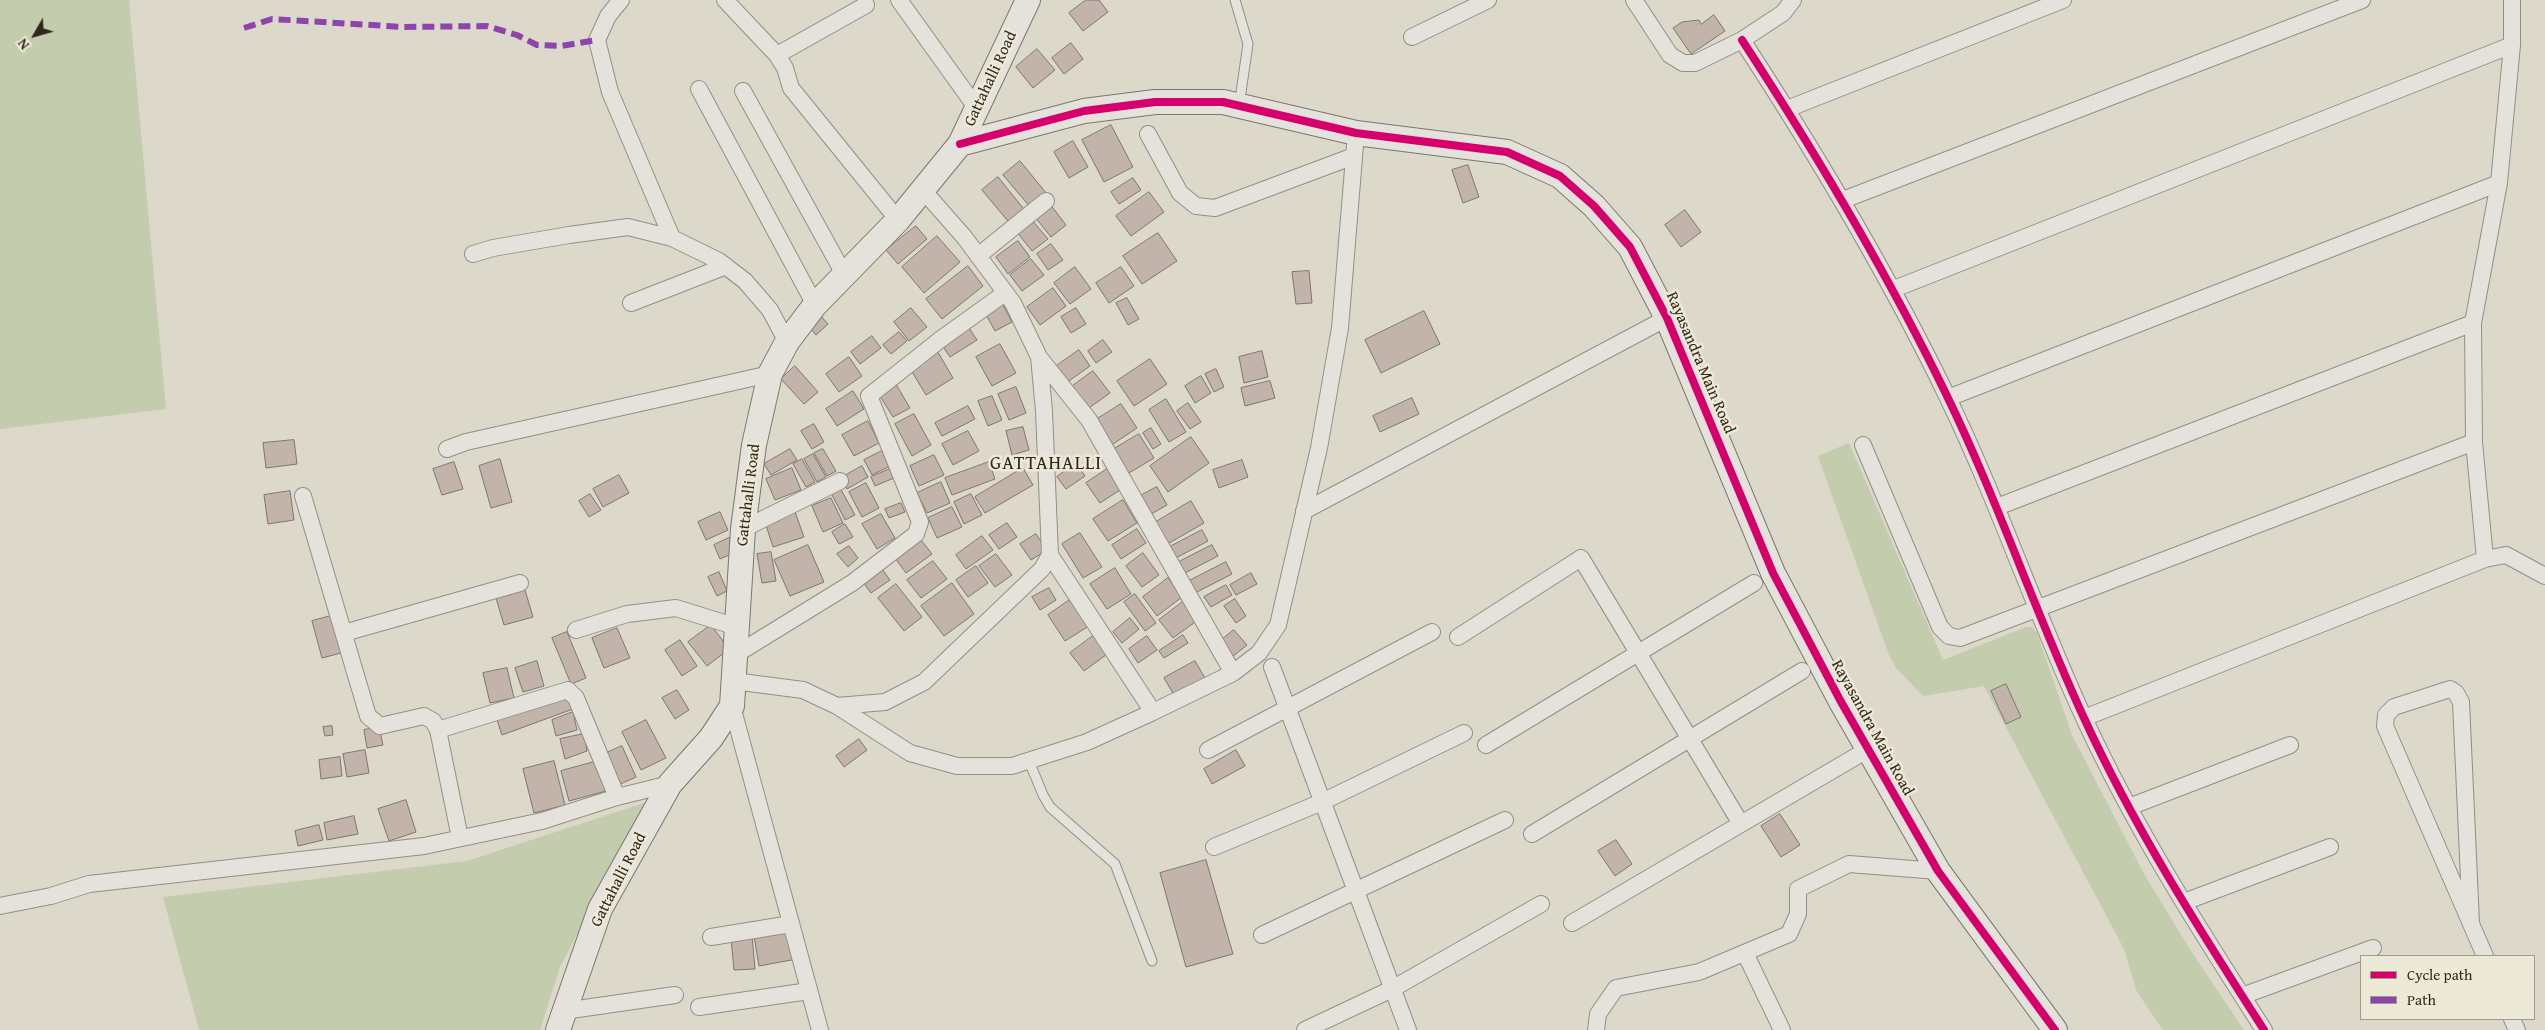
<!DOCTYPE html>
<html>
<head>
<meta charset="utf-8">
<style>
	body { margin:0 }
	#map { position:relative; width:2545px; height:1030px; overflow:hidden; background:#dcd8ca; font-family:"Gentium Book Plus",serif }
	canvas { display:block }
	.legend { position:absolute; left:2360px; top:955px; width:175px; height:65px; box-sizing:border-box; background:#ede9d7; border:1px solid #a29b8c; margin:0; padding:6px 9px; list-style:none; font-size:15px; color:#31271c }
	.legend li { display:flex; align-items:center; gap:10px; height:25px }
	.legend b { width:25px; border:1px solid #a29b8c }
	.north { position:absolute; left:10px; top:10px; width:50px; height:50px; -webkit-text-stroke:4px #ede9d7; paint-order:stroke; rotate:232deg; font-size:14px; font-weight:700; line-height:20px; text-align:center; color:#31271c }
	.north::after { content:''; display:block; margin:auto; width:18px; height:22px; background:#31271c; clip-path:polygon(50% 0,100% 100%,50% 72%,0 100%) }
</style>
</head>
<body>
<div id="map">
<canvas width="2545" height="1030"></canvas>
<ul class="legend">
<li><b style="height:6px;background:#d6006c"></b>Cycle path</li>
<li><b style="height:6px;background:#8e44ad"></b>Path</li>
</ul>
<div class="north">N</div>
</div>
<script>
const ctx = document.querySelector('canvas').getContext('2d');
ctx.lineJoin = 'round';
function fill(path, color) { ctx.fillStyle = color; ctx.fill(path, 'evenodd'); }
function stroke(path, color, width, dash) { ctx.strokeStyle = color; ctx.lineWidth = width; ctx.lineCap = dash ? 'butt' : 'round'; ctx.setLineDash(dash || []); ctx.stroke(path); }
function drawText(font, color, halo, rows, align = 'center') {
  ctx.font = font + ' "Gentium Book Plus",serif'; ctx.lineWidth = 5; ctx.setLineDash([]); ctx.textBaseline = 'middle'; ctx.strokeStyle = halo; ctx.fillStyle = color; for (const [text, x, y, turn = 0] of rows) {
    ctx.save(); ctx.translate(x, y); ctx.rotate((+turn || 0) * Math.PI / 180); ctx.textAlign = isNaN(turn) ? turn : align; if (halo) ctx.strokeText(text, 0, 0); ctx.fillText(text, 0, 0); ctx.restore();
  }
}
fill(new Path2D(`
	M0,0H129L166,409L0,429Z
	M1849,443L1943,660L2026,627H2032L2037,633L2072,735L2144,874L2191,951L2244,1030H2163L2137,992L2124,949L1984,686L1923,696L1896,668L1889,655L1818,456Z
	M647,802L560,967L540,1030H199L163,897L467,861Z`), '#c4ccae');
const building = new Path2D(`
	M1086,0H1099L1108,12L1083,31L1069,13Z
	M1714,15L1725,31L1691,54L1673,28L1682,22L1699,20L1701,24Z
	M1071,43L1083,59L1064,74L1052,58Z
	M1037,49L1055,70L1033,88L1016,67Z
	M1111,125L1133,167L1104,182L1082,140Z
	M1073,141L1088,167L1069,178L1054,152Z
	M1020,161L1047,194L1031,208L1003,175Z
	M1468,165L1479,197L1463,203L1452,170Z
	M998,177L1027,213L1012,226L982,190Z
	M1133,178L1141,190L1119,204L1111,192Z
	M1149,192L1164,212L1131,236L1116,216Z
	M1050,204L1066,225L1051,237L1035,217Z
	M1685,210L1701,232L1681,247L1665,225Z
	M1031,219L1048,239L1032,251L1016,231Z
	M916,226L927,239L898,264L886,250Z
	M1158,233L1177,261L1142,284L1123,256Z
	M937,236L960,262L924,293L902,267Z
	M1018,241L1030,257L1008,274L996,257Z
	M1051,244L1063,260L1048,270L1037,254Z
	M1031,259L1044,275L1022,291L1010,275Z
	M968,266L983,286L942,319L926,299Z
	M1075,267L1091,289L1070,304L1054,283Z
	M1121,267L1134,286L1109,303L1096,283Z
	M1309,271L1312,303L1296,304L1292,272Z
	M1053,288L1066,306L1040,325L1027,307Z
	M1127,298L1139,319L1128,325L1116,303Z
	M1001,301L1012,322L995,331L984,311Z
	M911,308L927,327L909,341L894,322Z
	M1076,308L1086,324L1071,333L1061,317Z
	M1424,311L1440,344L1381,373L1365,340Z
	M820,315L828,324L816,335L808,326Z
	M967,325L977,340L950,357L940,342Z
	M899,332L907,341L891,354L883,345Z
	M872,336L881,348L860,364L851,352Z
	M1103,340L1112,352L1096,363L1088,351Z
	M1000,344L1016,373L992,386L976,357Z
	M936,349L953,378L926,395L908,365Z
	M1079,350L1090,366L1066,383L1055,367Z
	M1262,351L1268,377L1244,383L1239,357Z
	M849,357L862,376L839,392L826,374Z
	M1150,359L1167,384L1134,406L1117,381Z
	M795,366L818,392L804,404L781,379Z
	M1216,369L1224,387L1214,392L1205,374Z
	M1093,371L1110,393L1086,410L1070,388Z
	M1201,376L1211,393L1195,403L1185,386Z
	M894,381L910,408L893,417L877,391Z
	M1270,381L1275,398L1245,406L1241,388Z
	M1016,387L1026,413L1009,420L998,394Z
	M853,391L864,409L837,426L826,409Z
	M992,396L1002,420L988,426L978,401Z
	M1412,398L1419,414L1380,432L1373,416Z
	M1166,399L1186,432L1169,442L1149,410Z
	M1188,403L1201,422L1190,429L1177,411Z
	M1121,404L1137,428L1110,446L1094,421Z
	M968,406L975,419L942,436L935,423Z
	M914,414L931,445L912,456L895,424Z
	M868,421L879,443L854,456L842,435Z
	M814,424L824,442L812,449L801,431Z
	M1023,427L1029,450L1012,455L1006,431Z
	M1151,428L1161,444L1153,449L1143,433Z
	M968,431L979,451L953,465L942,444Z
	M1139,434L1154,458L1124,476L1109,452Z
	M1191,437L1209,463L1168,492L1150,466Z
	M294,440L297,464L266,468L263,443Z
	M790,449L797,460L771,475L764,464Z
	M823,449L836,471L827,476L814,453Z
	M882,451L890,466L872,475L864,460Z
	M813,454L826,477L817,482L804,459Z
	M934,455L944,475L919,486L910,466Z
	M500,459L512,502L491,508L479,466Z
	M802,459L815,482L806,487L793,464Z
	M1242,460L1248,477L1219,488L1213,470Z
	M454,462L463,489L442,495L433,469Z
	M989,462L995,479L952,495L945,478Z
	M1076,463L1085,476L1066,489L1057,477Z
	M862,466L868,477L847,489L841,478Z
	M792,468L801,490L775,500L766,479Z
	M1023,468L1033,485L985,513L975,497Z
	M890,469L894,478L875,486L871,477Z
	M1107,469L1120,490L1100,503L1086,483Z
	M619,475L629,493L603,507L593,489Z
	M941,482L950,503L927,513L917,493Z
	M866,483L879,508L862,517L849,492Z
	M839,486L855,515L845,520L830,491Z
	M1157,487L1167,505L1146,517L1136,498Z
	M290,491L294,520L268,524L264,495Z
	M590,494L601,510L589,517L579,501Z
	M971,494L982,515L964,524L954,502Z
	M831,498L843,523L823,532L812,506Z
	M1123,500L1137,523L1108,541L1093,519Z
	M1191,501L1204,523L1164,546L1151,525Z
	M901,503L905,512L889,518L885,509Z
	M952,507L962,527L937,538L928,518Z
	M720,512L728,530L706,540L698,522Z
	M795,512L804,537L773,547L765,522Z
	M881,514L895,538L877,549L862,524Z
	M1007,523L1017,537L999,549L989,535Z
	M845,524L853,537L839,544L832,532Z
	M1137,529L1146,543L1121,559L1112,545Z
	M1202,530L1208,541L1172,560L1166,549Z
	M1080,533L1102,567L1083,578L1062,544Z
	M1036,534L1047,550L1031,560L1020,544Z
	M918,536L932,554L906,573L892,554Z
	M982,536L993,550L966,569L956,555Z
	M731,537L738,551L720,559L714,545Z
	M808,545L824,582L790,596L774,560Z
	M1212,545L1218,556L1181,575L1175,564Z
	M849,546L858,558L848,567L837,554Z
	M771,552L776,581L762,583L757,554Z
	M1143,553L1159,575L1142,587L1126,566Z
	M996,554L1012,575L995,587L979,566Z
	M933,561L947,579L921,598L907,580Z
	M1226,562L1232,574L1195,593L1189,581Z
	M879,565L890,580L871,593L860,578Z
	M976,566L988,583L968,597L956,580Z
	M1115,568L1131,594L1107,609L1090,584Z
	M719,572L727,591L717,596L708,577Z
	M1251,573L1257,584L1236,595L1230,585Z
	M1168,578L1182,597L1157,616L1143,597Z
	M952,583L974,614L944,636L921,606Z
	M896,584L922,617L904,631L878,598Z
	M1226,585L1232,595L1211,607L1204,597Z
	M1049,588L1056,600L1040,610L1032,597Z
	M525,590L533,617L504,625L496,598Z
	M1135,594L1156,623L1145,631L1124,602Z
	M1074,597L1092,624L1065,641L1048,615Z
	M1235,599L1246,616L1236,623L1224,606Z
	M1184,601L1198,620L1173,638L1159,620Z
	M335,615L345,652L322,658L312,621Z
	M1130,618L1139,629L1122,643L1113,632Z
	M711,625L729,649L707,666L688,642Z
	M617,628L630,658L604,668L592,638Z
	M1234,630L1247,645L1232,657L1219,642Z
	M567,632L586,678L571,684L552,638Z
	M1097,633L1110,652L1084,671L1070,653Z
	M1183,635L1188,643L1164,658L1159,651Z
	M1147,636L1157,650L1138,663L1129,649Z
	M680,640L697,666L682,676L665,650Z
	M537,661L544,686L523,692L515,668Z
	M1195,661L1205,678L1174,695L1164,678Z
	M507,668L514,698L490,703L483,673Z
	M2006,684L2021,717L2006,724L1991,691Z
	M677,690L689,710L675,719L662,698Z
	M569,695L573,709L502,735L496,717Z
	M573,712L577,730L556,736L552,720Z
	M646,720L666,758L641,770L622,732Z
	M332,726L333,735L325,736L323,727Z
	M379,727L383,745L367,748L364,730Z
	M584,734L587,751L565,759L560,739Z
	M859,739L867,750L844,767L836,756Z
	M622,746L636,777L616,786L602,755Z
	M365,750L369,773L347,777L343,754Z
	M1236,750L1245,766L1212,784L1204,769Z
	M340,757L342,776L321,779L319,760Z
	M554,761L565,805L534,813L523,769Z
	M598,761L606,791L569,801L561,771Z
	M406,800L416,832L389,841L378,809Z
	M1780,814L1800,845L1781,857L1761,826Z
	M354,816L358,834L327,840L324,823Z
	M319,825L323,840L298,846L295,831Z
	M1616,840L1632,864L1615,876L1598,851Z
	M1206,860L1233,954L1186,967L1160,873Z
	M792,929L797,959L759,966L754,936Z
	M752,936L755,969L734,970L731,938Z`);
fill(building, '#c3b4ab');
stroke(building, '#7a776e', 1);
const lane = new Path2D(`
	M1235,0L1248,44L1239,106
	M1029,761L1043,795L1050,807L1115,864L1152,961`);
const street = new Path2D(`
	M621,0L608,16L597,40L610,92L672,238
	M725,0L777,55L785,68L791,88L898,220
	M899,0L978,110
	M1634,0L1670,55L1683,63H1695L1742,40L1783,13L1793,0
	M1412,37L1488,0
	M1742,40C1817,155 1887,272 1947,396C1998,501 2035,612 2084,718C2134,827 2199,929 2264,1030
	M777,55L866,5
	M699,89L815,305
	M743,91L845,276
	M1787,109L2063,0
	M1148,134L1180,193L1196,206L1215,208L1354,156
	M1843,200L2362,0
	M473,254L493,248L569,235L628,227L672,238L719,261L745,281L770,310L787,342
	M978,256L1046,201
	M1894,289L2512,45
	M631,303L726,266
	M1039,357L1089,420L1233,673
	M1948,398L2499,183
	M1863,445L1940,627L1949,636L1960,638L2474,442
	M447,449L466,442L770,374
	M303,496L368,716L380,726L424,716L433,721L438,730L460,838
	M1997,507L2473,323
	M1304,511L1667,318
	M743,529L840,481
	M1050,555L1153,712
	M2485,559L2474,442L2473,323L2499,183L2512,45V0
	M576,630L627,614L676,608L737,627
	M344,633L520,583
	M1458,637L1581,558L1741,824
	M735,655L852,583L916,534L920,522L869,396L941,339L1005,293
	M1272,667L1408,1030
	M734,681L803,690L837,706L885,702L924,682L1042,569L1050,555L1044,411L1039,357L1013,303L965,238L922,189
	M732,706L820,1030
	M837,706L910,753L957,766H1012L1087,742L1153,712L1233,673L1259,653L1278,625L1319,448L1340,328L1356,133
	M2084,718L2485,559L2506,555L2545,576
	M438,730L568,690L576,698L617,797
	M1486,745L1754,583
	M1208,750L1432,632
	M2129,807L2290,745
	M1532,834L1802,671
	M1214,847L1322,802L1464,733
	M2184,902L2330,847
	M0,906L51,896L89,884L424,846L542,821L617,797L670,784
	M1572,923L1867,750
	M2471,923L2461,702L2456,693L2450,689L2394,707L2386,715L2385,726L2485,956
	M1262,935L1505,820
	M711,937L791,924
	M1745,953L1782,1030
	M2242,996L2373,948
	M699,1007L809,991
	M564,1011L675,995
	M2512,1019L2517,1030
	M1305,1030L1392,989L1541,904
	M1596,1030L1598,1014L1616,988L1699,972L1789,934L1798,914V889L1849,864L1938,871`);
const secondary = new Path2D(`
	M960,144L1084,111L1155,102H1223L1356,133L1507,152L1560,176L1594,206L1630,247L1667,318L1773,573L1840,700L1938,871L2055,1030
	M558,1030L600,909L670,784L711,738L732,706L743,529L754,445L770,374L787,342L815,305L898,220L960,144L1028,0`);
stroke(lane, '#928f86', 11);
stroke(street, '#928f86', 18);
stroke(secondary, '#7a776e', 26);
stroke(lane, '#e4e2db', 9);
stroke(street, '#e4e2db', 16);
stroke(secondary, '#e4e2db', 24);
stroke(new Path2D(`
	M244,28L272,19L404,27L487,26L517,35L537,45L561,46L597,40`), '#8e44ad', 6, [12, 6]);
stroke(new Path2D(`
	M1742,40C1817,155 1887,272 1947,396C1998,501 2035,612 2084,718C2134,827 2199,929 2264,1030
	M960,144L1084,111L1155,102H1223L1356,133L1507,152L1560,176L1594,206L1630,247L1667,318L1773,573L1840,700L1938,871L2055,1030`), '#d6006c', 8);
drawText('16px', '#31271c', '#ede9d7', [
	["Gattahalli Road",991,79,-65],
	["Rayasandra Main Road",1700,363,67],
	["Gattahalli Road",749,495,-83],
	["Rayasandra Main Road",1872,728,61],
	["Gattahalli Road",619,880,-63]
]);
ctx.letterSpacing = '1px';
drawText('19px', '#31271c', '#ede9d7', [
	["GATTAHALLI",1046,464]
]);
ctx.letterSpacing = '0px';
</script>
</body>
</html>
